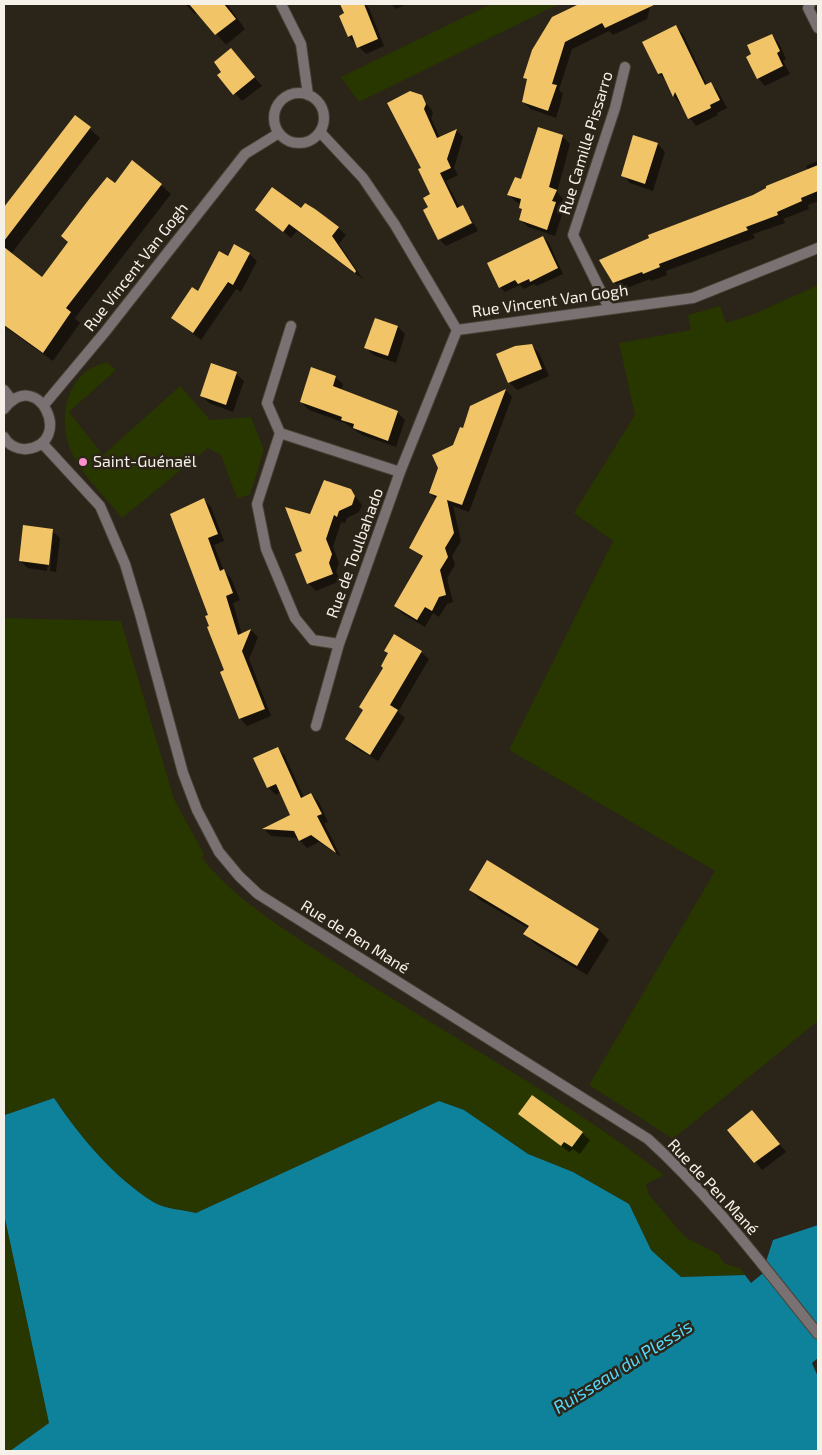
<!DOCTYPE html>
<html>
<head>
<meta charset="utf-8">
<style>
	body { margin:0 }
	#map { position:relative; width:822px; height:1455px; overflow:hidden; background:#2b2418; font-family:"Exo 2",sans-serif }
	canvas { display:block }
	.frame { position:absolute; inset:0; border:5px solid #f5f1e9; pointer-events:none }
</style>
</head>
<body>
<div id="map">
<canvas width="822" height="1455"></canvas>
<div class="frame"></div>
</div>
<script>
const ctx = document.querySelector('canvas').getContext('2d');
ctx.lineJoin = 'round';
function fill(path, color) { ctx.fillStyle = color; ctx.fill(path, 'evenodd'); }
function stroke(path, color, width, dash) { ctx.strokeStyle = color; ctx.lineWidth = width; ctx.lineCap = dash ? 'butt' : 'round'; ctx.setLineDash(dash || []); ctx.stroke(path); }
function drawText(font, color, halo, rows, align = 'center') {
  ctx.font = font + ' "Exo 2",sans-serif'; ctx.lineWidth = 5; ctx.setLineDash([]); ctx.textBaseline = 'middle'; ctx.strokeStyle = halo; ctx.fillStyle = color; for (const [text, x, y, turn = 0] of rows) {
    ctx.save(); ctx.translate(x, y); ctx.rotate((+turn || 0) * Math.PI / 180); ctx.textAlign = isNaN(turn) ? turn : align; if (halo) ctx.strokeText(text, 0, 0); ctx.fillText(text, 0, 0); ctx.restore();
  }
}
fill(new Path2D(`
	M491,4H559L359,102L341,77Z
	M818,285V1021L673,1139L589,1085L715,871L509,750L613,541L574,513L635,415L619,343L691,330L688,315L720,306L726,323L754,314Z
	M107,362L116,370L69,412L103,455L180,386L210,420L251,417L264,450L250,495L237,498L221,455L208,448L122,518C107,499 86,479 74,457C59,430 61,389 89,369C94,366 101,364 107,362Z
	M4,618L121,621L174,799L204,854L202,858C239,904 291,933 339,965C447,1035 562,1096 664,1175L646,1184L649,1195L685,1237L718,1254L725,1264L740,1268L745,1275L681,1277L651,1250L629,1204L573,1172L528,1154L464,1110L439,1101L196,1213C184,1210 166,1209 155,1203C114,1179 80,1137 54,1098L5,1115L4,1119Z
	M4,1214L49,1423L10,1451H4Z`), '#283600');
fill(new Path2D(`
	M54,1098C80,1137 114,1178 155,1203C166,1209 184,1210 196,1213L439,1101L464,1110L528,1154L573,1172L629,1204L651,1250L681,1277L745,1275L751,1283L762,1274L773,1240L818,1225V1358L812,1363L818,1377V1451H10L49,1423L4,1214V1119L5,1115Z`), '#0f829b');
fill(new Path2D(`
	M185,4H227L245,29L226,45L198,12L195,14Z
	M353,4H365L369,8L384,46L366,54L349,37L340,17L346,14L343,8Z
	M391,4H406L396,9Z
	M582,4H648L650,8L647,19L613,35L609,31L572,49L559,90L563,94L556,118L531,109L523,102L528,81L524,77L553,18Z
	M676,27L683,34L707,85L711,84L718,91L727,108L717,113L718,115L696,126L674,96L667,81L659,74Z
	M771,35L779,43L786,59L783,61L790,74L765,86L758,78Z
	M238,58L262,86L242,101L219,75Z
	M421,96L433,112L431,118L440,138L456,130L463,137L454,168L458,175L446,181L460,208L462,207L473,221L440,237V240L429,208L432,195L423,168Z
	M75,116L100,138L11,254L42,279L115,184L161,185L171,194L75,318L80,323L53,361L5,327L4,329V209Z
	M562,136L570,144L557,192L563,199L560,208L563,211L555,236L528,227L520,219L523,211L520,208L521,204L516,202L509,195Z
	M634,136L658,144L665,152L653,191L630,183L623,175Z
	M818,161V201L808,205L809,209L783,219L785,223L753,234L755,238L666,271L667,275L651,281L650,279L622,290L614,282L754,196L808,170L806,166Z
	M256,209L302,210L338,228L346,235L339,244L363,279L297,231L291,238Z
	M474,223L478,231L446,246L440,240Z
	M543,237L549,243L563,274L537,286L534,284L524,289L520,285L505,292L500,287Z
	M249,254L257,261L241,292L236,289L201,340L173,318L198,293L229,258Z
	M398,327L405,334L396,363L373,355L366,347Z
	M531,345L539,353L549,376L517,390L509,382Z
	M236,374L244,381L233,412L209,403L201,395Z
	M335,377L343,384L341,391L398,413L405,420L396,447L362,435L345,423L309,410L301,402Z
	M506,390L512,397L469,512L453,506L461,541L452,556L455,565L447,578L453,602L447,604L439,617L433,613L425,627L403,614L395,606L424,558L411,547L437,500L430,493L464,430Z
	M351,490L362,505L359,512L347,518L345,523L341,522L333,547L339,563L336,571L340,581L316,591L308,583L304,552L310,516Z
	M204,500L211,507L224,541L214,545L224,571L231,578L240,600L233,603L242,635L251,630L258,637L249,659L271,716L247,726L240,718L211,627Z
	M52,531L60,538L56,572L50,571L53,535H51L47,571L28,568L20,561Z
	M421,652L429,659L398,712L405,718L378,761L354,747L346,739L364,710Z
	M278,749L285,756L304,798L311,795L319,802L328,822L324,823L341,857L319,842L307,848L298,838L271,836L264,829L292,816L281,792L276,795L268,787Z
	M487,862L599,930L609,940L587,975L535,944L525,933L528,928L480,900L470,890Z
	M519,1114L582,1133L590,1140L580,1154L573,1149L569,1152Z
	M759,1119L786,1152L762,1170L729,1130Z`), '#0007');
fill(new Path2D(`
	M189,4H224L236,19L215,35Z
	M340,4H364L378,39L357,48L352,35L348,37L339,16L344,13Z
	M579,4H656L605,28L602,23L565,42L552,84L557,85L548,111L522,102L527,79L523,78L532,50L552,17Z
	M676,25L705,85L711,82L720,100L710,105L711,108L688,119L675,92L673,97L662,73L658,74L642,42Z
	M772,34L780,51L777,53L783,66L757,79L746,57L751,54L747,45Z
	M231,48L255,77L233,95L217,75L221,72L214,62Z
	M410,91L422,95L426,104L424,109L437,138L457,129L447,159L451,168L440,173L457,208L463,205L472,223L438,240L423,210L428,207L423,198L430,194L418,169L421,168L387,103Z
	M75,115L91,127L4,241V207Z
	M538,127L563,135L549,187L557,190L552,201L556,202L547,230L519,220L522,209L519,208L521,199L507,195L515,177L521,179Z
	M633,135L658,143L645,184L621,176Z
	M132,160L162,184L66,308L71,312L43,353L4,325V247L42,277L68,242L61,236L90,198L107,177L115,183Z
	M818,165V191L801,198L802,201L777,212L778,215L746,227L748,230L659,264L660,267L643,274L642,272L613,283L599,260L649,238L648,235L753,195L766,188V186Z
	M272,187L301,208L305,203L315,209L339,227L332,236L356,271L355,273L289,224L283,232L255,210Z
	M543,236L558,268L530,282L529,279L518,284L515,280L499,288L487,263Z
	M234,244L250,253L233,285L228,282L193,333L171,318L192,287L198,291L219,251L228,256Z
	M375,318L398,326L388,356L364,348Z
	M532,344L542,369L508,383L496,354L515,346Z
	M211,363L237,372L226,405L200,396Z
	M311,367L336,376L333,386L398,411L388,441L353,428L354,424L341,420L342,417L300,402Z
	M506,389L462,505L447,500L454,533L445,548L448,557L440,570L446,595L439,597L432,611L425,607L417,620L394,606L423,556L409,548L437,496L429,493L438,468L432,455L453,445L460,427L463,428L470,406Z
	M324,480L351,489L355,496L352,505L339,511L337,517L334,515L326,539L332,554L329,563L333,574L307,584L295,554L302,551L285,507L310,514Z
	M204,498L218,534L208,538L220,571L224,569L233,593L226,596L238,635L251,629L242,651L265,709L239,719L220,672L224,670L207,627L209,626L205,616L208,615L170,514Z
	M23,525L53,529L49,565L19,561Z
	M394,634L422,651L390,705L398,710L370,755L345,739L363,710L359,707L383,668L381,666L388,653L384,651Z
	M278,747L301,798L311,793L322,814L317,816L336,853L311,835L299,841L294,831L262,829L290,815L276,784L267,788L253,758Z
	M487,860L599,929L577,966L523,934L529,926L469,890Z
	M532,1095L583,1132L572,1147L564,1142L561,1146L518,1114Z
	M752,1110L780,1144L754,1163L727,1130Z`), '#f1c468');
const minor = new Path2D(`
	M281,4L301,44L308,95
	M810,4L808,8L818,28
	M274 118a25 25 0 1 1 50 0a25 25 0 1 1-50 0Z
	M320,132L363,178L395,225L457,330
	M609,308L573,235L615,108L625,67
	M291,326L267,403L280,433L257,504L266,549L295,618L313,640L339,644L316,726
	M457,330L693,298L818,248
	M4,390L11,399
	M44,405L105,332L245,154L279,133
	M280,433L400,472
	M339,644L400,472L457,330`);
const tertiary = new Path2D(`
	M4,409C38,365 75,443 27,449C18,450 8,445 4,437
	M42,443L100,506L125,564L140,614L183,773L197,810L219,852L239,876L258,894L648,1139C712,1197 764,1267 818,1334`);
stroke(minor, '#474135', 12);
stroke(tertiary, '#474135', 12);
stroke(minor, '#797172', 10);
stroke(tertiary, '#797172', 10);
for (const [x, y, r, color] of [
	[83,462,5,"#f890cb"]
]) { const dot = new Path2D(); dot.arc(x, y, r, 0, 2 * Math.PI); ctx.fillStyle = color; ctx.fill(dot); stroke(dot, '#2b2418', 2); }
drawText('16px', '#f5f1e9', '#2b2418', [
	["Rue Camille Pissarro",586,143,-73],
	["Rue Vincent Van Gogh",136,267,-52],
	["Rue Vincent Van Gogh",550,301,-8],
	["Rue de Toulbahado",355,553,-70],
	["Rue de Pen Mané",355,937,32],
	["Rue de Pen Mané",713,1187,47]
]);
drawText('16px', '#f5f1e9', '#2b2418', [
	["Saint-Guénaël",93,462]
], 'left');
drawText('italic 18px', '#56d9fa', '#2b2418', [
	["Ruisseau du Plessis",623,1367,-32]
]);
</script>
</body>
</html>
